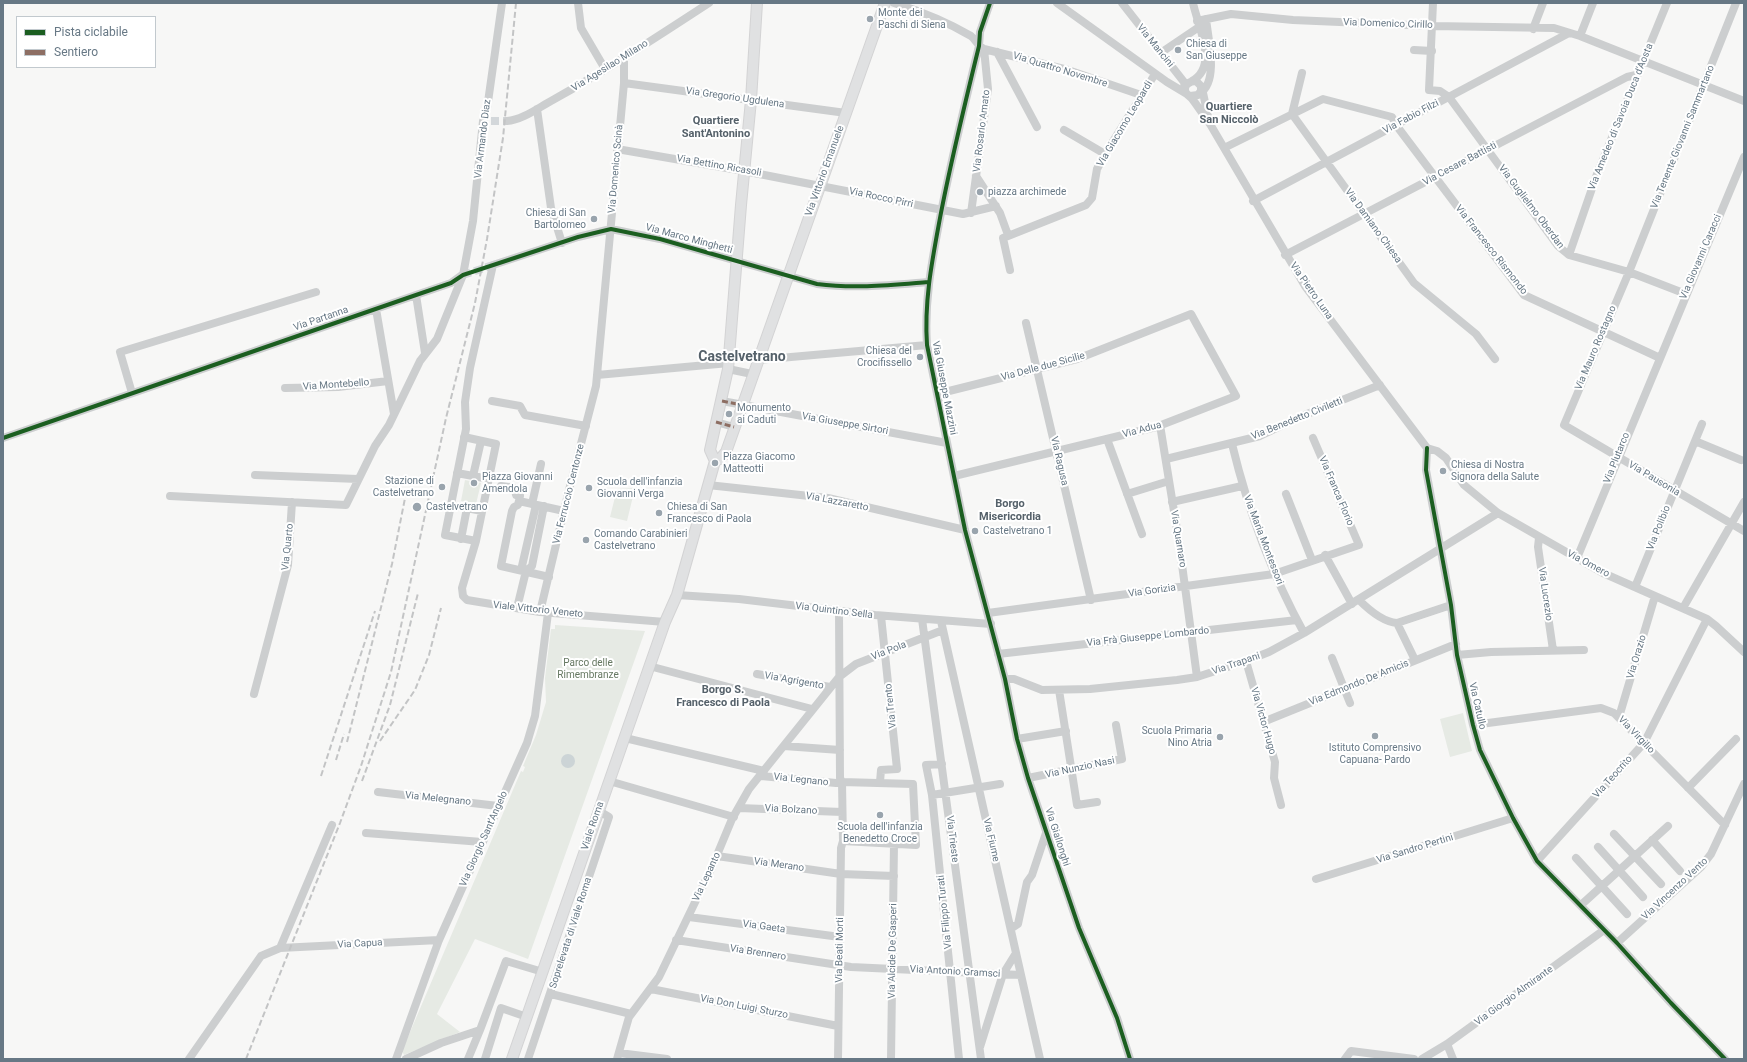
<!DOCTYPE html>
<html>
<head>
<meta charset="utf-8">
<style>
	body { margin:0 }
	#map { position:relative; width:1747px; height:1062px; overflow:hidden; background:#f7f7f6; font-family:Roboto,sans-serif }
	canvas { display:block }
	.frame { position:absolute; inset:0; border:4px solid #677885; pointer-events:none }
	.legend { position:absolute; left:16px; top:16px; width:140px; height:52px; box-sizing:border-box; background:#fff; border:1px solid #c2c9ce; margin:0; padding:5px 7px; list-style:none; font-size:12px; color:#677885 }
	.legend li { display:flex; align-items:center; gap:8px; height:20px }
	.legend b { width:20px; border:1px solid #c2c9ce }
</style>
</head>
<body>
<div id="map">
<canvas width="1747" height="1062"></canvas>
<div class="frame"></div>
<ul class="legend">
<li><b style="height:5px;background:#1b5e20"></b>Pista ciclabile</li>
<li><b style="height:5px;background:#8d6e63"></b>Sentiero</li>
</ul>
</div>
<script>
const ctx = document.querySelector('canvas').getContext('2d');
ctx.lineJoin = 'round';
function fill(path, color) { ctx.fillStyle = color; ctx.fill(path, 'evenodd'); }
function stroke(path, color, width, dash) { ctx.strokeStyle = color; ctx.lineWidth = width; ctx.lineCap = dash ? 'butt' : 'round'; ctx.setLineDash(dash || []); ctx.stroke(path); }
function drawText(font, color, halo, rows, align = 'center') {
  ctx.font = font + ' Roboto,sans-serif'; ctx.lineWidth = 4; ctx.setLineDash([]); ctx.textBaseline = 'middle'; ctx.strokeStyle = halo; ctx.fillStyle = color; for (const [text, x, y, turn = 0] of rows) {
    ctx.save(); ctx.translate(x, y); ctx.rotate((+turn || 0) * Math.PI / 180); ctx.textAlign = isNaN(turn) ? turn : align; if (halo) ctx.strokeText(text, 0, 0); ctx.fillText(text, 0, 0); ctx.restore();
  }
}
fill(new Path2D(`
	M465,480L481,483L476,504L461,501Z
	M635,488L627,521L610,517L617,489Z
	M555,625L645,631L528,959L475,939L437,1014L460,1032L404,1055L402,1051L521,771L523,772L525,767L523,766L536,735L546,702L545,678L551,629H555Z
	M1463,713L1472,751L1450,757L1440,719Z`), '#e6eae4');
fill(new Path2D(`
	M561 761a7 7 0 1 1 14 0a7 7 0 1 1-14 0Z`), '#ccd4d6');
stroke(new Path2D(`
	M491,121H507
	M463,275L493,265`), '#d3d7da', 8, [8, 4]);
const major = new Path2D(`
	M715,461L720,459L726,452L885,3
	M715,461L710,450L728,369L741,205L751,100L757,3
	M512,1059L665,622L677,595L715,461`);
stroke(major, '#d3d3d4', 12);
stroke(new Path2D(`
	M578,3L581,28L605,69
	M894,3C920,11 947,22 971,36C976,40 978,46 984,49L1068,70L1141,95
	M990,3L980,32L979,46C965,103 951,160 940,218C932,261 924,301 927,345L965,530L1005,679L1017,739L1028,778L1079,928L1117,1018L1130,1059
	M1057,3L1167,82L1187,94
	M1122,3L1184,82L1185,89
	M1433,3L1429,90L1440,91L1449,97L1558,246L1569,255L1629,272L1686,294
	M1736,3L1629,272L1564,425L1744,531
	M1197,21L1231,14L1293,20L1433,26L1554,28L1580,36L1744,101
	M1533,29L1543,3
	M1580,36L1593,3
	M1414,50L1432,51
	M997,52L1037,127
	M1162,52L1199,27
	M1302,73L1292,114L1414,283L1476,334L1495,359
	M1192,81C1219,66 1198,27 1193,3
	M624,83L846,113
	M1202,88L1209,121
	M1200,93C1219,82 1208,38 1206,19
	M1190,96L1198,95L1201,91V86L1196,81C1190,81 1182,85 1186,93C1188,96 1191,97 1193,100C1199,108 1204,116 1210,124L1305,286L1427,448
	M537,109L551,208L562,243
	M507,121C522,120 538,108 551,101C605,71 657,37 709,3
	M1064,130L1105,154
	M1224,148L1323,99L1392,117L1396,125L1524,295L1660,358
	M617,149L744,171L963,214L996,206
	M976,176L1000,213L1008,235
	M1253,201L1569,33
	M971,213L988,89L984,49
	M1285,255L1627,77L1636,75
	M1569,255L1597,174L1667,3
	M1010,270L1003,238L1086,205L1092,198L1097,169L1105,154L1155,74
	M416,295L425,353
	M376,309L394,414
	M1026,323L1091,600
	M757,360L927,345
	M728,369L752,374
	M597,375L729,363
	M285,388L338,387L388,381
	M132,393L120,352L316,292
	M937,394L1077,359L1191,314L1236,396L1156,427L954,476
	M492,401L520,406L525,415L586,426
	M722,401L947,443
	M716,422L734,427
	M1160,425L1179,542L1197,677
	M464,437L496,444L476,541L462,588L463,596L467,600L540,612L665,622
	M3,438L416,295L451,283L462,275
	M1107,439L1142,534
	M1695,441L1741,460
	M1232,444C1248,510 1271,573 1304,633
	M1427,448L1426,470L1451,605L1457,655L1473,725L1480,750L1513,818L1537,861L1617,943L1671,1003L1725,1059
	M1427,448L1437,451L1446,458L1464,485L1498,513L1603,573L1707,619L1716,626L1744,652
	M1166,459L1260,436L1302,416L1380,385
	M457,473L489,479
	M255,475L358,479
	M473,476L481,441
	M708,485L828,498L965,530
	M501,486L515,488L516,495L520,496L518,505L514,507L512,511L501,566L549,577
	M1127,494L1169,481
	M1286,494L1312,560
	M170,496L346,505L375,446L389,425L420,361L437,339L463,275L473,221L483,121L487,109L502,3
	M519,501L564,511
	M1172,502L1242,486
	M532,504L541,464
	M451,505L482,511
	M1539,538L1538,547L1553,650
	M461,539L467,508
	M476,541L445,535L466,429L465,402L470,368L493,265L578,237L611,229L660,239L817,284C855,289 891,285 928,282
	M1325,555L1352,604
	M1577,558L1744,157
	M526,571L532,566L544,506
	M1635,587L1702,424
	M677,595L739,599L875,615L991,624
	M1359,600C1369,610 1383,622 1397,623L1415,660
	M517,608L526,571L522,566L536,505
	M1683,608L1744,502
	M540,612L569,490L596,386L624,83V58
	M988,613L1274,574L1359,545L1313,438
	M922,619L981,1059
	M941,621L1040,1059
	M1397,623L1451,605
	M998,654L1297,620
	M1457,655L1491,652L1584,650
	M1332,658L1350,703
	M1246,661L1275,762L1274,778L1281,805
	M649,666L812,709
	M757,674L830,687
	M1005,679H1014L1042,690L1090,689L1177,680L1197,677L1246,661L1269,652L1304,633L1498,513
	M1059,690L1077,805L1097,802
	M254,694L288,565L292,502
	M1619,717L1655,596
	M1263,722L1456,644
	M1473,725L1601,708L1614,713L1725,825
	M625,738L764,771
	M1017,739L1066,731
	M784,746L840,750
	M942,764L926,765L932,795L959,1059
	M761,776L836,783L842,782L913,784L916,845L843,841
	M1028,778L1122,759L1116,725
	M609,781L734,817
	M880,782L881,770L897,769L881,616
	M1688,788L1736,739
	M378,792L498,806
	M932,795L1000,784
	M739,808L842,812
	M366,833L482,842
	M1614,834L1661,884
	M1652,840L1680,871
	M1598,847L1643,897
	M717,856L841,874L894,876
	M1576,858L1627,914
	M1537,861L1644,743L1707,619
	M1316,879L1513,818
	M1581,905L1668,826
	M689,917L840,937
	M1012,928L1018,924L1027,882L1032,875L1047,830
	M676,940L851,967L1021,975
	M1617,943L1701,867L1711,854L1744,784
	M280,948L332,825
	M651,989L838,1026
	M551,994L631,1014
	M1447,1044L1453,1059
	M980,1047L1003,974L1016,953
	M619,1053L667,1059
	M189,1059L261,956L280,948L439,940
	M396,1059L439,940L527,743L535,716L548,613
	M406,1059L441,1043L480,1030L506,961L543,972
	M468,1059L480,1030
	M485,1059L501,1008L527,1017
	M528,1059L609,817L599,811
	M617,1059L629,1017L659,977L712,867L732,819L749,789L839,677L856,664L943,630
	M838,1059L841,848L843,841L842,782L840,778L839,612
	M891,1059L894,844
	M1345,1059L1351,1051L1414,1059
	M1422,1059L1447,1044L1604,930`), '#cccecf', 8);
stroke(major, '#e0e1e2', 10);
stroke(new Path2D(`
	M380,741L415,690L429,655L441,608
	M347,742L392,564L407,488
	M336,760L344,734
	M321,776L375,611
	M362,781L390,705L418,593
	M246,1059L340,823L361,766L391,672L446,418L475,303L487,239L503,138L516,3`), '#c3c4c5', 2, [6, 3]);
stroke(new Path2D(`
	M722,401L742,405
	M716,422L734,427`), '#8d6e63', 3, [6, 3]);
stroke(new Path2D(`
	M990,3L980,32L979,46C965,103 951,160 940,218C932,261 924,301 927,345L965,530L1005,679L1017,739L1028,778L1079,928L1117,1018L1130,1059
	M3,438L416,295L451,283L463,275L578,237L611,229L660,239L817,284C855,289 891,285 928,282
	M1427,448L1426,470L1451,605L1457,655L1473,725L1480,750L1513,818L1537,861L1617,943L1671,1003L1725,1059`), '#1b5e20', 4);
for (const [x, y, r, color] of [
	[870,19,4,"#99a4ad"],
	[1178,50,4,"#99a4ad"],
	[980,192,4,"#99a4ad"],
	[594,219,4,"#99a4ad"],
	[920,357,4,"#99a4ad"],
	[729,414,4,"#99a4ad"],
	[715,463,4,"#99a4ad"],
	[1443,471,4,"#99a4ad"],
	[474,483,4,"#99a4ad"],
	[442,487,4,"#99a4ad"],
	[589,488,4,"#99a4ad"],
	[417,507,5,"#99a4ad"],
	[659,513,4,"#99a4ad"],
	[975,531,4,"#99a4ad"],
	[586,540,4,"#99a4ad"],
	[1375,736,4,"#99a4ad"],
	[1220,737,4,"#99a4ad"],
	[880,815,4,"#99a4ad"]
]) { const dot = new Path2D(); dot.arc(x, y, r, 0, 2 * Math.PI); ctx.fillStyle = color; ctx.fill(dot); stroke(dot, '#fff', 1.5); }
drawText('10px', '#677885', '#fff', [
	["Monte dei",878,13],
	["Paschi di Siena",878,25],
	["Chiesa di",1186,44],
	["San Giuseppe",1186,56],
	["piazza archimede",988,192],
	["Chiesa di San",586,213,"right"],
	["Bartolomeo",586,225,"right"],
	["Chiesa del",912,351,"right"],
	["Crocifissello",912,363,"right"],
	["Monumento",737,408],
	["ai Caduti",737,420],
	["Piazza Giacomo",723,457],
	["Matteotti",723,469],
	["Chiesa di Nostra",1451,465],
	["Signora della Salute",1451,477],
	["Piazza Giovanni",482,477],
	["Amendola",482,489],
	["Stazione di",434,481,"right"],
	["Castelvetrano",434,493,"right"],
	["Scuola dell'infanzia",597,482],
	["Giovanni Verga",597,494],
	["Castelvetrano",426,507],
	["Chiesa di San",667,507],
	["Francesco di Paola",667,519],
	["Castelvetrano 1",983,531],
	["Comando Carabinieri",594,534],
	["Castelvetrano",594,546],
	["Scuola Primaria",1212,731,"right"],
	["Nino Atria",1212,743,"right"],
	["Istituto Comprensivo",1375,748,"center"],
	["Capuana- Pardo",1375,760,"center"],
	["Scuola dell'infanzia",880,827,"center"],
	["Benedetto Croce",880,839,"center"]
], 'left');
drawText('10px', '#677885', '#fff', [
	["Via Domenico Cirillo",1388,24,2],
	["Via Mancini",1155,46,51],
	["Via Agesilao Milano",610,66,-32],
	["Via Quattro Novembre",1060,70,17],
	["Via Gregorio Ugdulena",735,98,8],
	["Via Fabio Filzi",1411,117,-28],
	["Via Amedeo di Savoia Duca d'Aosta",1621,117,-68],
	["Via Giacomo Leopardi",1125,124,-59],
	["Via Rosario Amato",982,131,-83],
	["Via Tenente Giovanni Sammartano",1683,137,-68],
	["Via Armando Diaz",483,139,-83],
	["Via Cesare Battisti",1460,164,-28],
	["Via Bettino Ricasoli",719,166,10],
	["Via Domenico Scinà",616,169,-85],
	["Via Vittorio Emanuele",825,171,-70],
	["Via Rocco Pirri",881,198,12],
	["Via Guglielmo Oberdan",1531,207,53],
	["Via Damiano Chiesa",1373,226,54],
	["Via Marco Minghetti",689,239,15],
	["Via Francesco Rismondo",1491,250,52],
	["Via Giovanni Caracci",1701,257,-67],
	["Via Pietro Luna",1311,291,55],
	["Via Partanna",321,319,-19],
	["Via Mauro Rostagno",1596,348,-67],
	["Via Delle due Sicilie",1043,367,-15],
	["Via Montebello",336,385,-4],
	["Via Giuseppe Mazzini",944,388,79],
	["Via Benedetto Civiletti",1297,419,-22],
	["Via Giuseppe Sirtori",845,424,10],
	["Via Adua",1142,430,-15],
	["Via Plutarco",1617,458,-68],
	["Via Ragusa",1059,461,77],
	["Via Pausonia",1654,479,31],
	["Via Franca Florio",1336,491,67],
	["Via Ferruccio Centonze",569,494,-76],
	["Via Lazzaretto",837,502,11],
	["Via Polibio",1659,528,-68],
	["Via Quarnaro",1178,539,81],
	["Via Maria Montessori",1263,540,69],
	["Via Quarto",288,547,-84],
	["Via Omero",1588,564,28],
	["Via Gorizia",1152,591,-8],
	["Via Lucrezio",1545,594,82],
	["Viale Vittorio Veneto",538,610,6],
	["Via Quintino Sella",834,611,7],
	["Via Frà Giuseppe Lombardo",1148,637,-6],
	["Via Pola",889,651,-21],
	["Via Orazio",1637,657,-73],
	["Via Trapani",1236,664,-19],
	["Via Agrigento",794,681,10],
	["Via Edmondo De Amicis",1359,683,-22],
	["Via Trento",891,706,-96],
	["Via Catullo",1477,706,77],
	["Via Victor Hugo",1263,721,74],
	["Via Virgilio",1636,735,46],
	["Via Nunzio Nasi",1080,768,-12],
	["Via Teocrito",1613,777,-48],
	["Via Legnano",801,780,6],
	["Via Melegnano",438,799,6],
	["Via Bolzano",791,810,3],
	["Viale Roma",593,826,-71],
	["Via Giallonghi",1057,837,72],
	["Via Giorgio Sant'Angelo",484,839,-66],
	["Via Trieste",952,839,83],
	["Via Fiume",991,840,77],
	["Via Sandro Pertini",1415,849,-17],
	["Via Merano",779,865,8],
	["Via Lepanto",707,877,-65],
	["Via Vincenzo Vento",1675,889,-43],
	["Via Filippo Turati",945,912,-96],
	["Via Gaeta",764,927,8],
	["Soprelevata di Viale Roma",571,933,-72],
	["Via Capua",360,944,-3],
	["Via Beati Morti",840,950,-89],
	["Via Alcide De Gasperi",893,951,-89],
	["Via Brennero",758,953,9],
	["Via Antonio Gramsci",955,972,3],
	["Via Giorgio Almirante",1514,996,-36],
	["Via Don Luigi Sturzo",744,1007,11]
]);
drawText('10px', '#667862', '#fff', [
	["Parco delle",588,663],
	["Rimembranze",588,675]
]);
drawText('bold 11px', '#55616a', '#fff', [
	["Quartiere",1229,107],
	["San Niccolò",1229,120],
	["Quartiere",716,121],
	["Sant'Antonino",716,134],
	["Borgo",1010,504],
	["Misericordia",1010,517],
	["Borgo S.",723,690],
	["Francesco di Paola",723,703]
]);
drawText('bold 14px', '#55616a', '#fff', [
	["Castelvetrano",742,357]
]);
</script>
</body>
</html>
